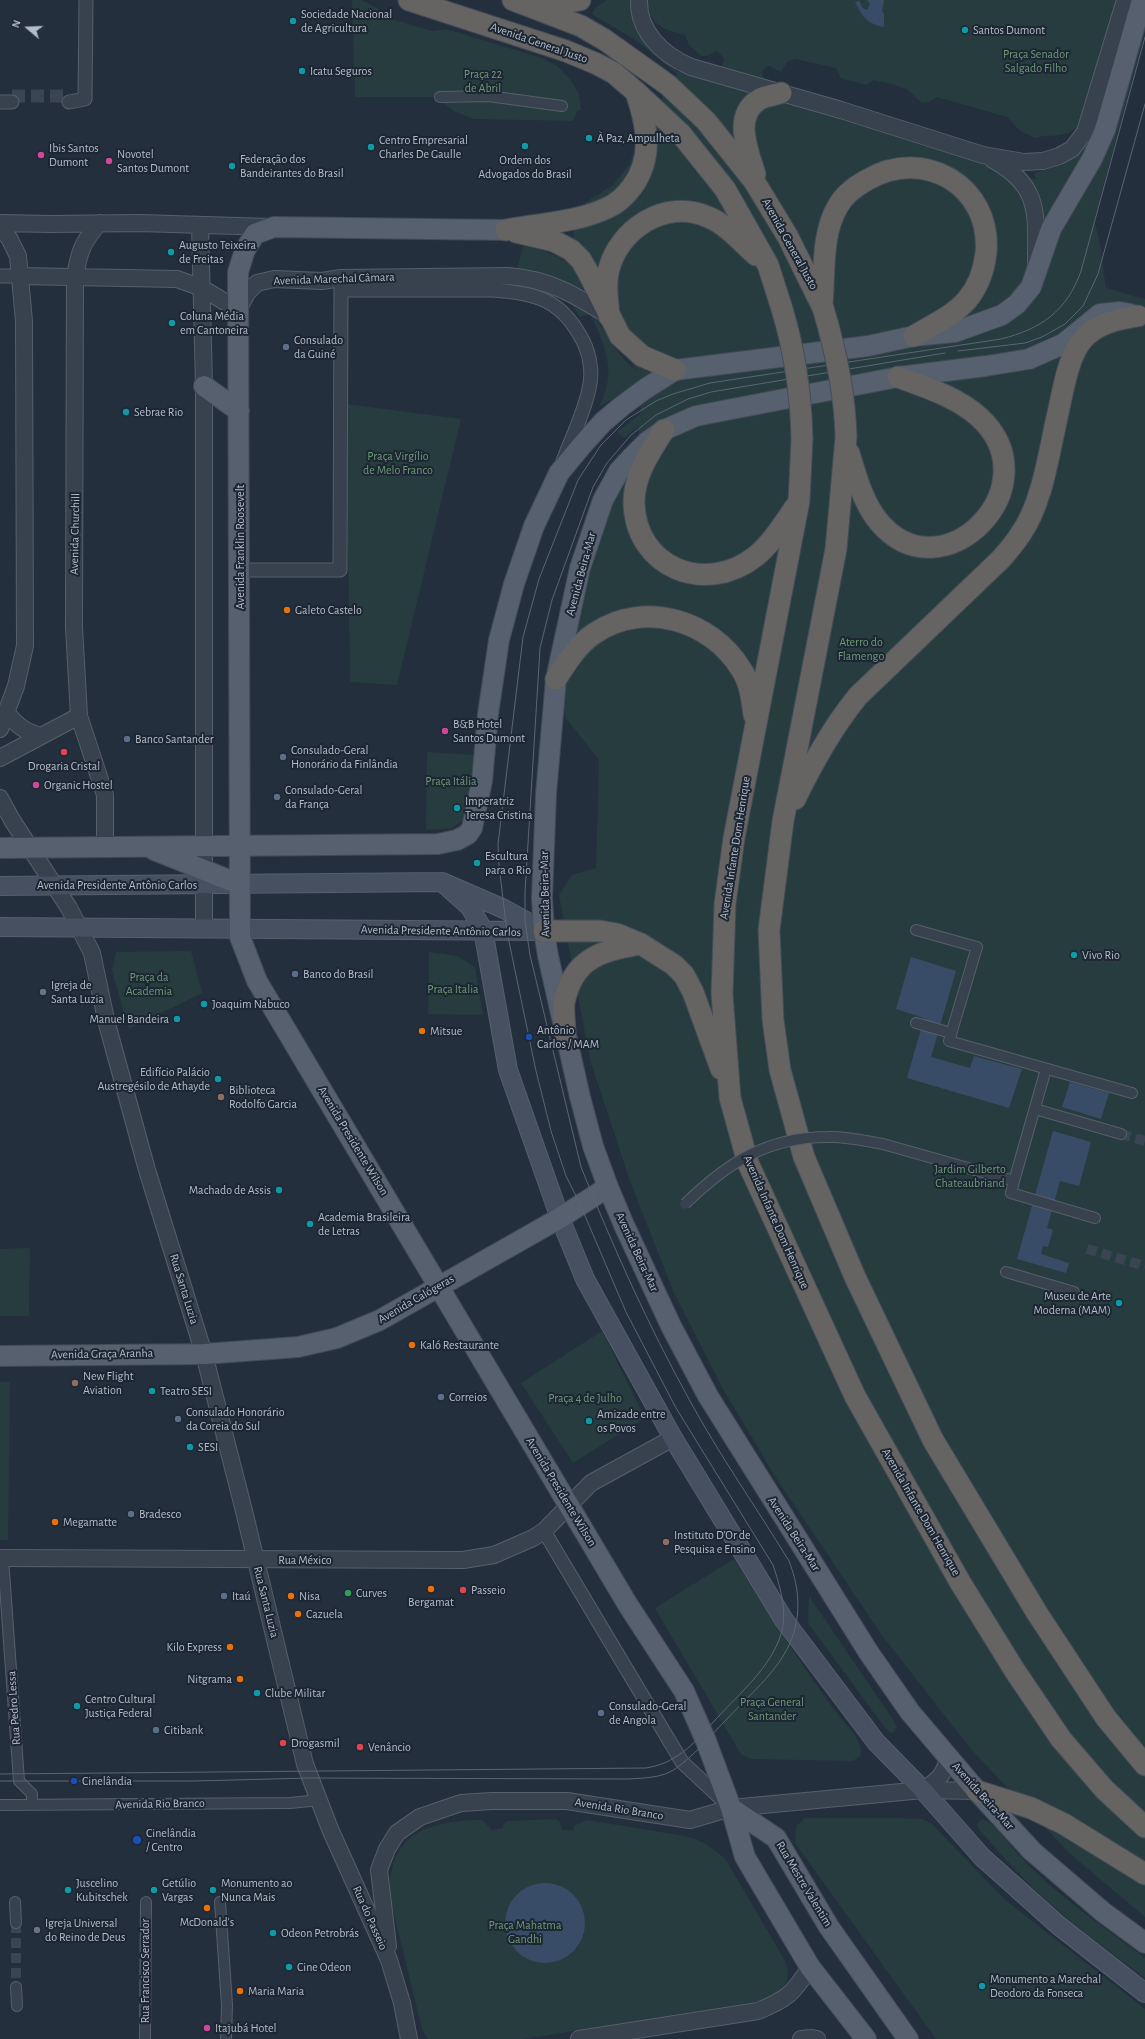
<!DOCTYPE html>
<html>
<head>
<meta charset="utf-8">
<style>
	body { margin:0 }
	#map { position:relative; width:1145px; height:2039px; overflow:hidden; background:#242f3e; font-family:"Alegreya Sans",sans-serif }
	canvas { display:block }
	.north { position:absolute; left:8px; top:8px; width:40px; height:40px; -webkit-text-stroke:3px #1d2633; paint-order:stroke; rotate:289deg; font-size:11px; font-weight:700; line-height:16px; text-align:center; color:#b4bcc9 }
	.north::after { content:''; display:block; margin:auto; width:14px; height:18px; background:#b4bcc9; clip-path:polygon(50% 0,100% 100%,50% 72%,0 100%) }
</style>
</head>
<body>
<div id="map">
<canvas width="1145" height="2039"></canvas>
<div class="north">N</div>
</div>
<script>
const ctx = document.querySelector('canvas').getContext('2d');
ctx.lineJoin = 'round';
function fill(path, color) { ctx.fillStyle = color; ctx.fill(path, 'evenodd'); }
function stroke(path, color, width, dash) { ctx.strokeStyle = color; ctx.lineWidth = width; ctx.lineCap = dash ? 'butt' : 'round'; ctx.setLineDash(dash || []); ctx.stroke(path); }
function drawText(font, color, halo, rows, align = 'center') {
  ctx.font = font + ' "Alegreya Sans",sans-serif'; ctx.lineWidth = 4; ctx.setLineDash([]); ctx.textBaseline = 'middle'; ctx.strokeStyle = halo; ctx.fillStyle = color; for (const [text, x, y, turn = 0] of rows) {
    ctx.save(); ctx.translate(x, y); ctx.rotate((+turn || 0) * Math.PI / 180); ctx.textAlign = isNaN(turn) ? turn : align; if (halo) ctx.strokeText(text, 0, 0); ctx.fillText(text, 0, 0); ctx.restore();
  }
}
fill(new Path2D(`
	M352,0H361L377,8L384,17L432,31L446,29L542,58L557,66L570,79L579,94L581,110L577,111L573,121L474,119L454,111L445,104L439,97H355Z
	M607,0H636C647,31 649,53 678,72L685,69L717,71L723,64L724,58L717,51L707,56H701L689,45L685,35C663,29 650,26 647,0H1117L1080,125C1064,140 1053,133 1035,138L1019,130L1007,117L937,97C919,112 917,94 906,89C896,84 884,83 874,80L866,85L841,78L836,68L795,59L787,62L781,72L769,66L763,70L762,75L767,82L762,93L1037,180L1034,175L1035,173C1061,165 1075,160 1091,138L1077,193L1145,19V32L1094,220L1099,239L1106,288L1145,299V1917L1069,1853L970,1748L881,1634L776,1478L723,1389L674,1293L631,1184L590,1060L559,895L572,875L596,868L599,760L566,718L563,704L585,572L639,437V426L624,438L617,432L640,414L642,380L599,407C617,372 606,347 590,314L580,317L572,305C593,308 598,322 609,339C615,350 627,364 637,371L593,309L575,265L573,223L586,202L613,185L629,165L642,131L677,74L637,41L592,14L594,9Z
	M523,246C541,249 561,255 574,269C579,275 582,287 585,295L517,270Z
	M346,404L461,419L397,685L350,682Z
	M427,752L476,755L466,818L452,828L426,830Z
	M191,951L202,993L129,1029L112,971L116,952Z
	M429,952L457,956L475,967L483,1015L428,1014Z
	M30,1248L29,1316H0V1249Z
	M602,1331L645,1418L573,1463L521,1383Z
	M0,1382H10L8,1540H0Z
	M734,1559C768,1611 800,1664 837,1713C845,1724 861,1738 861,1751L860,1756L853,1761L752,1759L742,1755L739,1751L655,1608Z
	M809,1596L894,1721L897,1727L894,1732L891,1733L886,1729L810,1626L808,1623Z
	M805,1818H900L921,1819L931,1823L1004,1899L1145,2009V2039H936L795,1843L796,1826Z
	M556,1819L559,1821L563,1830H574V1826L587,1820L685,1836C701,1840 714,1848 726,1860L784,1959C794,1980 784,1990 766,2000L524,2039H428L422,2029L389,1894C390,1849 409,1827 454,1822C463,1821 473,1819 482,1820L492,1830L502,1828L506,1821Z
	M982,1819C996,1824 1008,1843 1017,1853C1054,1894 1101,1925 1145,1958V1978C1111,1952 1075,1927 1044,1898C1020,1876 999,1853 979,1829L977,1824Z`), '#263c3f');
fill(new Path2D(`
	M867,0H884L882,11L884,14V27C867,24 862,16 855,2L859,1L863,8L867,10L870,4Z
	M911,957L956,971L931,1057L970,1068L974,1056L1022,1069L1009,1108L907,1078L924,1018L896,1009Z
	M1070,1082L1109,1093L1101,1119L1062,1107Z
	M1053,1131L1091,1142L1079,1186L1060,1181L1047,1228L1053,1230L1048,1247L1043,1246L1041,1254L1069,1263L1066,1273L1017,1259Z
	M505 1923a40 40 0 1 1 80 0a40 40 0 1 1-80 0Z`), '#394c67');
stroke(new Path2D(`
	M1121,1134L1145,1141
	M1087,1249L1145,1266
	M16,1923V1987`), '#3a4453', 10, [10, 5]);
stroke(new Path2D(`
	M12,96H69`), '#3a4453', 13, [13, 6]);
const pedestrian = new Path2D(`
	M440,97L488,96L562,106
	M916,930L977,947L949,1041L1132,1093
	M916,1023L951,1033
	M1035,1109L1121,1134
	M883,1144L1014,1181L1046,1069
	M1014,1181L1011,1193L1095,1218
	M1006,1272L1074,1292
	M3,1558L19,1781L32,1794V1805
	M0,1805L290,1803L320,1800
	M15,1902L16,1923
	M220,1902L227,2005L226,2039
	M16,1987L17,2006
	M145,2039L146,1902`);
const minor = new Path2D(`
	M85,99L86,0
	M0,102H12
	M69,102L85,99
	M0,276H19
	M341,290H493C537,293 562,300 583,341C590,355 593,373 589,389C584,413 572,437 563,461
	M240,570H340L341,282
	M544,1531L682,1762L728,1805`);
const tertiary = new Path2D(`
	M639,0C638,32 663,55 691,67L841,110L983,155L1024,162L1043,161L1059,156L1072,149L1085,132L1125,0
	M993,160C1041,186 1036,214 1036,263
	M0,223L50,224L139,223L270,227
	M99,223C82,243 79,252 75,277L74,627L79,716L105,795V846
	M200,225L204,386V928
	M0,228L9,238L18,256L24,321L25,646L16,686L0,729
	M19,276L177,279L202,288L238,310L247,293L257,283L274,279L322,281L341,278L508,276C549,279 575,295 609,316
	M7,713C17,726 26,732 41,736
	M0,758L79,716
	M0,798L12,820L69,908L92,953L107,1024L147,1170L204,1354L244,1511L305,1764L330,1829L389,1960L402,2003L409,2039
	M0,1558L463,1560L494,1555L533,1538L544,1531L591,1483L673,1438
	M923,1790C937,1781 945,1775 948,1757
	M388,1946L379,1870L387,1849L397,1833L420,1817L461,1803L492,1801H567L690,1820L731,1808L923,1790L977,1791
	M579,2039L758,2011C787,1999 793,1994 810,1967
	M801,2039L812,2038L817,2039`);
const secondary = new Path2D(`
	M442,882L470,907L483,930L508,1070L560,1218L585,1279L673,1438L784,1620L876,1742L923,1790L982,1857L1058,1925L1145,1993
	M0,886L442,882L504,909L544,931
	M0,927L543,931`);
const primary = new Path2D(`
	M506,230L274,227L255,234L245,250L238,272L240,937L257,981L628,1605L684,1691L706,1741L731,1808L745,1857L810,1967L866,2039
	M1131,314L1120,312L1100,314L1063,344L1029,359L986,366L898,377L696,416L664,430L647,442L632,457L619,471L603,500L580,568L556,679L546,794L542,898L544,931L548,956L580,1097L593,1146L608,1187L624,1225L671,1326L708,1396L869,1653L910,1712L977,1791L1032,1851L1103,1912L1145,1943
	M204,386L239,411
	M0,848L438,844L457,840L468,834L472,828L482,781L488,714L499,640L514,584L534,526L559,473L583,444L603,422L622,406L645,389L675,370L868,346L914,336L955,332L1002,315L1017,304L1031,287L1051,229L1092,159L1105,130L1142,0
	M154,850L239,884
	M0,1356L204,1354L298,1347L337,1338L380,1320L560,1218L608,1187
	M731,1808L776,1838L829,1927L908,2039`);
const trunk = new Path2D(`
	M409,0L566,51L597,64L614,73L636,92L681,134L725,189L768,265L782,309
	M513,0L581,26L605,40L668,85L706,121L754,181L788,237L823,308
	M536,2L551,5L580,0
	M755,174C748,151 732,115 760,99C766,96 774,95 781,93
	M506,230C538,224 580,222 609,207C618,203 626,195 632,187C654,157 647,125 636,92
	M516,232L554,241L571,250L581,260L588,272L620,336L642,356L675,370
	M822,304C825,273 821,234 838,206C844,195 856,186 867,180C923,146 992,186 986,253C984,270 978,287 967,300C953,316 932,325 914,336
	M609,316C608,302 605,287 608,273C617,229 666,198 708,217C726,224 741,242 756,255
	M664,430C650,452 634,475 634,502C635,568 706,596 756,556C772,543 784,523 796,506
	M846,437L836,549L783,821L769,930L773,1020L780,1070L804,1157L855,1277L933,1440L1037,1613L1106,1718L1145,1765
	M802,439L799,501L734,838L725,904L722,994L730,1098L735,1116L748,1163L855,1396L960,1582L1015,1671L1061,1739L1104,1789L1145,1827
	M849,453C856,476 863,503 879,522C943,598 1054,485 979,417C957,397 925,387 898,377
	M556,679C567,662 578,644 595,633C644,600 711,620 741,669C750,682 752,700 754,715
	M795,799C813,763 832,728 858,696L1001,559C1008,551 1015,543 1020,535C1043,503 1049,451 1058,413C1063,391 1068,356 1083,339C1097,323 1119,319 1138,316
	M544,931H600L617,934L641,944L674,965L684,975L693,992L721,1069
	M565,1034C565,1024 563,1012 564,1003C573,957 602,951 641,944
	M977,1791L1031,1808L1064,1824L1145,1874`);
stroke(pedestrian, '#565f6c', 12);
stroke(minor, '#565f6c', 15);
stroke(tertiary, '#565f6c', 18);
stroke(secondary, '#565f6c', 20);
stroke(primary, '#414a57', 22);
stroke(trunk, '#434c59', 23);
stroke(pedestrian, '#38414e', 10);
stroke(minor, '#38414e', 13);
stroke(tertiary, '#38414e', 16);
stroke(secondary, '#465061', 18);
stroke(primary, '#56606e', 20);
stroke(trunk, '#656462', 21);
stroke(new Path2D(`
	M958,351L1025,343L1042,337L1065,324L1083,306L1098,274L1145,104
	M0,1774L646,1768C657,1766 667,1763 677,1756C692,1747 705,1731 717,1718C740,1693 771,1667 781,1634C788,1612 780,1586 773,1565L676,1408L626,1312L580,1204L566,1176L551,1131L536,1071L507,932L499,866L498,844L523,637L539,579L578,480L601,445L626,420L656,401L673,394L710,383L1001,339C1041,329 1067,311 1081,271L1145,37
	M0,1781H194L310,1778L628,1779C644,1778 662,1778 675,1769C694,1756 710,1736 726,1720C750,1694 784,1667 794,1632C801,1608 798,1584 789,1561C756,1507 720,1456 690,1401C648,1325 613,1247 581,1167L530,955L525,921V892L540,648L552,600L593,487L607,463L631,435L656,415L688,399L711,392L945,353`), '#5a6575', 1);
const pedestrianBridge = new Path2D(`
	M685,1204C727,1163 767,1137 828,1137C846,1136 865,1141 883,1144`);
const trunkBridge = new Path2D(`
	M823,308C836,351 845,393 846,437
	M782,309C795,352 801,394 802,439`);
stroke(pedestrianBridge, '#565f6c', 12, []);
stroke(trunkBridge, '#434c59', 23, []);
stroke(pedestrianBridge, '#38414e', 10);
stroke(trunkBridge, '#656462', 21);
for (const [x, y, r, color] of [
	[293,21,4,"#0f9aa8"],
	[965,30,4,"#0f9aa8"],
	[302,71,4,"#0f9aa8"],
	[589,138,4,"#0f9aa8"],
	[525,146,4,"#0f9aa8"],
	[371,147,4,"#0f9aa8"],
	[41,155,4,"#d1479c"],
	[109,161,4,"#d1479c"],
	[232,166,4,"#0f9aa8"],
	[171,252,4,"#0f9aa8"],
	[172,323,4,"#0f9aa8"],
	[286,347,4,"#5c6f8a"],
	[126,412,4,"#0f9aa8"],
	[287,610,4,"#e8710a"],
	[445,731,4,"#d1479c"],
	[127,739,4,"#5c6f8a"],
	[64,752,4,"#e0444e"],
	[283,757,4,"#5c6f8a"],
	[36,785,4,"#d1479c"],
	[277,797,4,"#5c6f8a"],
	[457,808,4,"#0f9aa8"],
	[477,863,4,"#0f9aa8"],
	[1074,955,4,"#0f9aa8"],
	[295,974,4,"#5c6f8a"],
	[43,992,4,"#6b7280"],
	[204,1004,4,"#0f9aa8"],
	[177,1019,4,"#0f9aa8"],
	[422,1031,4,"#e8710a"],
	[529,1037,4,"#1a4fb4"],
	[218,1079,4,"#0f9aa8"],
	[221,1097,4,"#8d6e63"],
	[279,1190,4,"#0f9aa8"],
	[310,1224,4,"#0f9aa8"],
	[1119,1303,4,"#0f9aa8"],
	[412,1345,4,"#e8710a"],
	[75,1383,4,"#8d6e63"],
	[152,1391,4,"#0f9aa8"],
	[441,1397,4,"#5c6f8a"],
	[178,1419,4,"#5c6f8a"],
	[589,1421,4,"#0f9aa8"],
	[190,1447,4,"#0f9aa8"],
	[131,1514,4,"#5c6f8a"],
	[55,1522,4,"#e8710a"],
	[666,1542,4,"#8d6e63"],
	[431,1589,4,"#e8710a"],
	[463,1590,4,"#e0444e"],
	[348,1593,4,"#2e9e5b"],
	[224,1596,4,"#5c6f8a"],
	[291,1596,4,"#e8710a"],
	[298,1614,4,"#e8710a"],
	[230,1647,4,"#e8710a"],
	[240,1679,4,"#e8710a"],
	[257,1693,4,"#0f9aa8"],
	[77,1706,4,"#0f9aa8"],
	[601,1713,4,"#5c6f8a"],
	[156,1730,4,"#5c6f8a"],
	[283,1743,4,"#e0444e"],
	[360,1747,4,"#e0444e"],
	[74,1781,4,"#1a4fb4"],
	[137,1840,5,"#1a4fb4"],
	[68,1890,4,"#0f9aa8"],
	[154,1890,4,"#0f9aa8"],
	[213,1890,4,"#0f9aa8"],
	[207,1908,4,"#e8710a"],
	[37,1930,4,"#6b7280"],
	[273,1933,4,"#0f9aa8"],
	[289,1967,4,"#0f9aa8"],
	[982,1986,4,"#0f9aa8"],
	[240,1991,4,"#e8710a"],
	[207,2028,4,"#d1479c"]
]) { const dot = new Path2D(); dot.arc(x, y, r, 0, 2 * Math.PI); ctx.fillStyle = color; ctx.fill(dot); stroke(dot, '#1d2633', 1.5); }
drawText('12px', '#b4bcc9', '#1d2633', [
	["Sociedade Nacional",301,14],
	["de Agricultura",301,28],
	["Santos Dumont",973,30],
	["Icatu Seguros",310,71],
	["À Paz, Ampulheta",597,138],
	["Centro Empresarial",379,140],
	["Charles De Gaulle",379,154],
	["Ibis Santos",49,148],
	["Dumont",49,162],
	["Novotel",117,154],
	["Santos Dumont",117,168],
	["Federação dos",240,159],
	["Bandeirantes do Brasil",240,173],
	["Ordem dos",525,160,"center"],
	["Advogados do Brasil",525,174,"center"],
	["Augusto Teixeira",179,245],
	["de Freitas",179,259],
	["Coluna Média",180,316],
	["em Cantoneira",180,330],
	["Consulado",294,340],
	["da Guiné",294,354],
	["Sebrae Rio",134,412],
	["Galeto Castelo",295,610],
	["B&B Hotel",453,724],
	["Santos Dumont",453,738],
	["Banco Santander",135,739],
	["Consulado-Geral",291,750],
	["Honorário da Finlândia",291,764],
	["Drogaria Cristal",64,766,"center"],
	["Organic Hostel",44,785],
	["Consulado-Geral",285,790],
	["da França",285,804],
	["Imperatriz",465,801],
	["Teresa Cristina",465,815],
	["Escultura",485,856],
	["para o Rio",485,870],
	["Vivo Rio",1082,955],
	["Banco do Brasil",303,974],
	["Igreja de",51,985],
	["Santa Luzia",51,999],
	["Joaquim Nabuco",212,1004],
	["Manuel Bandeira",169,1019,"right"],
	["Antônio",537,1030],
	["Carlos / MAM",537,1044],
	["Mitsue",430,1031],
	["Edifício Palácio",210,1072,"right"],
	["Austregésilo de Athayde",210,1086,"right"],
	["Biblioteca",229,1090],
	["Rodolfo Garcia",229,1104],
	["Machado de Assis",271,1190,"right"],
	["Academia Brasileira",318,1217],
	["de Letras",318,1231],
	["Museu de Arte",1111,1296,"right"],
	["Moderna (MAM)",1111,1310,"right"],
	["Kaló Restaurante",420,1345],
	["New Flight",83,1376],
	["Aviation",83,1390],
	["Teatro SESI",160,1391],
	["Correios",449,1397],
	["Consulado Honorário",186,1412],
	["da Coreia do Sul",186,1426],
	["Amizade entre",597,1414],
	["os Povos",597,1428],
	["SESI",198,1447],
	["Bradesco",139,1514],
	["Megamatte",63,1522],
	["Instituto D’Or de",674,1535],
	["Pesquisa e Ensino",674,1549],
	["Passeio",471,1590],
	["Curves",356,1593],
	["Itaú",232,1596],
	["Nisa",299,1596],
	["Bergamat",431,1602,"center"],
	["Cazuela",306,1614],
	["Kilo Express",222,1647,"right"],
	["Nitgrama",232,1679,"right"],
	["Clube Militar",265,1693],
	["Centro Cultural",85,1699],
	["Justiça Federal",85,1713],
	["Consulado-Geral",609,1706],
	["de Angola",609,1720],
	["Citibank",164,1730],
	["Drogasmil",291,1743],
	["Venâncio",368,1747],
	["Cinelândia",82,1781],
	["Cinelândia",146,1833],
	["/ Centro",146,1847],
	["Juscelino",76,1883],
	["Kubitschek",76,1897],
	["Getúlio",162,1883],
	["Vargas",162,1897],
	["Monumento ao",221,1883],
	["Nunca Mais",221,1897],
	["McDonald's",207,1922,"center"],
	["Igreja Universal",45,1923],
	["do Reino de Deus",45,1937],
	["Odeon Petrobrás",281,1933],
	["Cine Odeon",297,1967],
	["Monumento a Marechal",990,1979],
	["Deodoro da Fonseca",990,1993],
	["Maria Maria",248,1991],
	["Itajubá Hotel",215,2028]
], 'left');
drawText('12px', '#b4bcc9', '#1d2633', [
	["Avenida General Justo",539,43,19],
	["Avenida General Justo",790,244,61],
	["Avenida Marechal Câmara",334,279,-2],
	["Avenida Churchill",75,534,-89],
	["Avenida Franklin Roosevelt",240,547,-90],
	["Avenida Beira-Mar",581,574,-75],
	["Avenida Infante Dom Henrique",735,848,-81],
	["Avenida Presidente Antônio Carlos",117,885],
	["Avenida Beira-Mar",545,894,-91],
	["Avenida Presidente Antônio Carlos",441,931,1],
	["Avenida Presidente Wilson",353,1141,59],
	["Avenida Infante Dom Henrique",776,1222,66],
	["Avenida Beira-Mar",637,1252,65],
	["Rua Santa Luzia",184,1289,73],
	["Avenida Calógeras",416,1299,-30],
	["Avenida Graça Aranha",102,1354,-1],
	["Avenida Presidente Wilson",561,1492,59],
	["Avenida Infante Dom Henrique",921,1512,60],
	["Avenida Beira-Mar",794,1534,57],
	["Rua México",305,1560],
	["Rua Santa Luzia",266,1602,76],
	["Rua Pedro Lessa",14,1708,-94],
	["Avenida Beira-Mar",983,1796,48],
	["Avenida Rio Branco",160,1804,-1],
	["Avenida Rio Branco",619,1809,9],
	["Rua Mestre Valentim",804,1884,59],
	["Rua do Passeio",370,1918,66],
	["Rua Francisco Serrador",145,1971,-90]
]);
drawText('12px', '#6b9a76', '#1d2633', [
	["Praça Senador",1036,54],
	["Salgado Filho",1036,68],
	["Praça 22",483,74],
	["de Abril",483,88],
	["Praça Virgílio",398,456],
	["de Melo Franco",398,470],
	["Aterro do",861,642],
	["Flamengo",861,656],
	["Praça Itália",451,781],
	["Praça da",149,977],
	["Academia",149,991],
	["Praça Italia",453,989],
	["Jardim Gilberto",970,1169],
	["Chateaubriand",970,1183],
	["Praça 4 de Julho",585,1398],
	["Praça General",772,1702],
	["Santander",772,1716],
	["Praça Mahatma",525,1925],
	["Gandhi",525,1939]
]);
</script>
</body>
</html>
